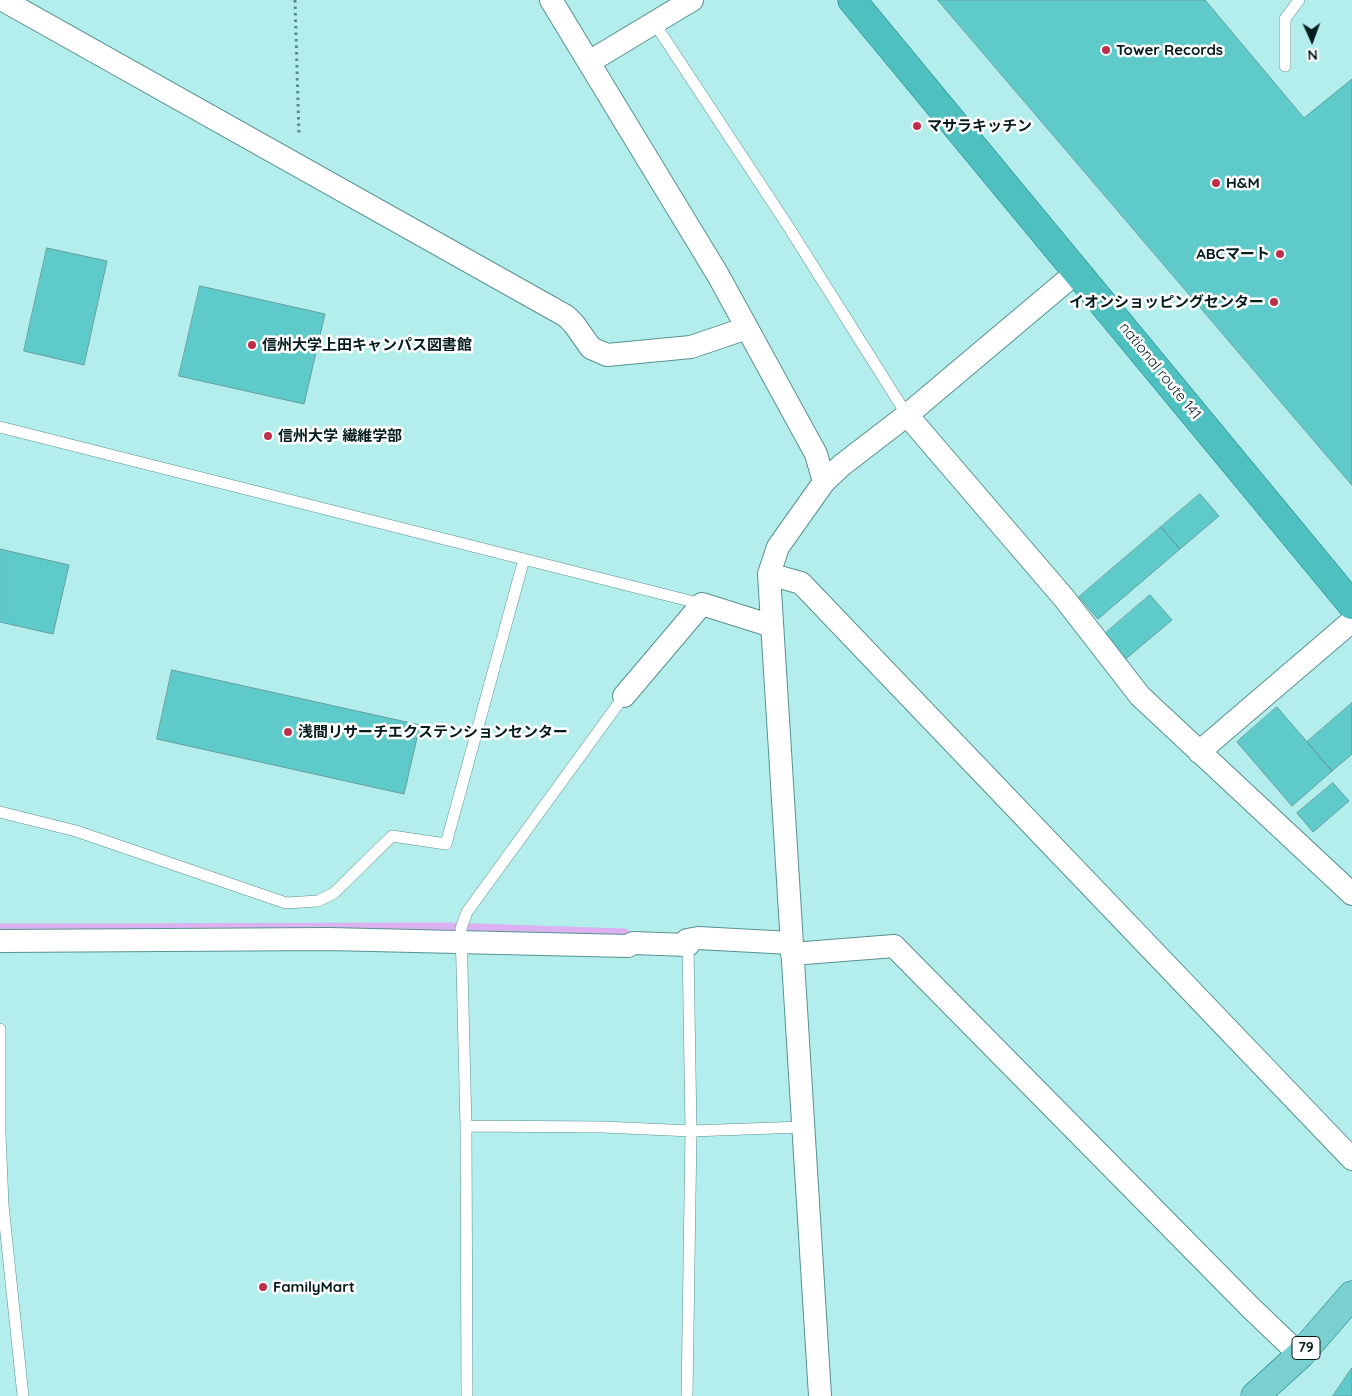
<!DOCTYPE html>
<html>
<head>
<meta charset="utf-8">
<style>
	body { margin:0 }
	#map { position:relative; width:1352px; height:1396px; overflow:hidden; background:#b3eeed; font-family:Quicksand,sans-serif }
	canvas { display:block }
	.north { position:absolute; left:1287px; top:15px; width:50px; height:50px; -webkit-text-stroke:4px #fff; paint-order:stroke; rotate:178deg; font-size:14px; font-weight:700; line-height:20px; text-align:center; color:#041c1c }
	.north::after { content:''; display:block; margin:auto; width:18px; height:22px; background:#041c1c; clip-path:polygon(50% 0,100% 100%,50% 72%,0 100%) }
</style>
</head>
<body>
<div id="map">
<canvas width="1352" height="1396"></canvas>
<div class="north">N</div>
</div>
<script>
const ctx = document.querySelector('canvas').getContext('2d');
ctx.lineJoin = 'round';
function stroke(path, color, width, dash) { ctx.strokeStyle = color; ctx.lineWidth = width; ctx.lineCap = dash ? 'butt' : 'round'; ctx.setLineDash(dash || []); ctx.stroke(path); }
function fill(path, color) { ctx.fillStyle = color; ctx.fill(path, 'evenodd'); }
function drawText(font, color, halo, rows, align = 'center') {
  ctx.font = font + ' Quicksand,"Noto Sans JP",sans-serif'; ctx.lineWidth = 5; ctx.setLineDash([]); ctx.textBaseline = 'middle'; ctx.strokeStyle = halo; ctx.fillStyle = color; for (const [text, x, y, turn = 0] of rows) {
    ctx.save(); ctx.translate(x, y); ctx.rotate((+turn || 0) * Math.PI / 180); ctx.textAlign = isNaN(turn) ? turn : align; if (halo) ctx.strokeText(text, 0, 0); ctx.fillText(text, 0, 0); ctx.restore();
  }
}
stroke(new Path2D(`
	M0,928L449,927L625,933`), '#dcb1f1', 9);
const building = new Path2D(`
	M938,0H1205L1304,118L1352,79V485Z
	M47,248L107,261L84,365L24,351Z
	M200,286L325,314L304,404L179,376Z
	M1200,494L1219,516L1180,549L1161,527Z
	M1161,527L1180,549L1098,619L1079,597Z
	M0,549L69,565L53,634L0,622Z
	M1150,595L1172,620L1122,662L1101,637Z
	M172,670L420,725L404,794L157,739Z
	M1352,703V754L1332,771L1307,742Z
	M1277,707L1332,771L1292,806L1237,742Z
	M1333,783L1349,801L1313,832L1297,813Z
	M1352,1368V1396H1333Z`);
fill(building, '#5ecac9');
stroke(building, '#659f9e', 1);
const service = new Path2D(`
	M655,24L786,223L907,415
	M1285,66V19L1299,0
	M0,427L702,604
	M0,812L76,831L286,903L318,901L334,893L392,836L446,844L524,559
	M0,1029V1129
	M466,1126L603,1127L691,1131L802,1127
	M0,1133L3,1205L23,1396
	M467,1396L466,1126L461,928L467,912L624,696
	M687,1396L691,1131L688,945`);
const minor = new Path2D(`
	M3,0L566,316L574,324L591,348L607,355L691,347L747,328
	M551,0L718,275L816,454L824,482
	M589,62L692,0
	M907,415L1064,598L1140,696L1352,894
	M769,574L801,583L1352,1159
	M624,696L702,604L772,626
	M1199,752L1352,621
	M0,941L329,939L628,946L633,943L688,945L687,940L698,938L791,943
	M792,954L894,946L1250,1307L1300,1355
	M820,1396L769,574L778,547L824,482L842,465L907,415L1078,271`);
const primary = new Path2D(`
	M1255,1396L1300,1355L1352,1295`);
const trunk = new Path2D(`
	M852,0L1352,605`);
stroke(service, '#579190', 12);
stroke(minor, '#579190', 24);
stroke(primary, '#187d7d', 29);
stroke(trunk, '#187d7d', 29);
stroke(new Path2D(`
	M295,0L299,136`), '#5e8887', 3, [2.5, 4]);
stroke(service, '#fff', 11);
stroke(minor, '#fff', 22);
stroke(primary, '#7ad0d0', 28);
stroke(trunk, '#4ec0c0', 28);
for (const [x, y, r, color] of [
	[1106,50,5,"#bf2e4b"],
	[917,126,5,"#bf2e4b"],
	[1216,183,5,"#bf2e4b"],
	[1280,254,5,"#bf2e4b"],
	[1274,302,5,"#bf2e4b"],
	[252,345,5,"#bf2e4b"],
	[268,436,5,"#bf2e4b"],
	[288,732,5,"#bf2e4b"],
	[263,1287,5,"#bf2e4b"]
]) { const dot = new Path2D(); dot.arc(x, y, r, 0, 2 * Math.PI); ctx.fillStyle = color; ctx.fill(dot); stroke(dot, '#fff', 2); }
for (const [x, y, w] of [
	[1306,1348,28]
]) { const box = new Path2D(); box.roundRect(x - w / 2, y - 11.5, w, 23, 4); ctx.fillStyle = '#fff'; ctx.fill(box); stroke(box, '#041c1c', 1); }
drawText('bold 14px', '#041c1c', null, [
	["79",1306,1348]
]);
drawText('bold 15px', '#041c1c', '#fff', [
	["Tower Records",1116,50],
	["マサラキッチン",927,126],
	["H&M",1226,183],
	["ABCマート",1270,254,"right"],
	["イオンショッピングセンター",1264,302,"right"],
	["信州大学上田キャンパス図書館",262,345],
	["信州大学 繊維学部",278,436],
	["浅間リサーチエクステンションセンター",298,732],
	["FamilyMart",273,1287]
], 'left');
drawText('15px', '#041c1c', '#fff', [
	["national route 141",1160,371,51]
]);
</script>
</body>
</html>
